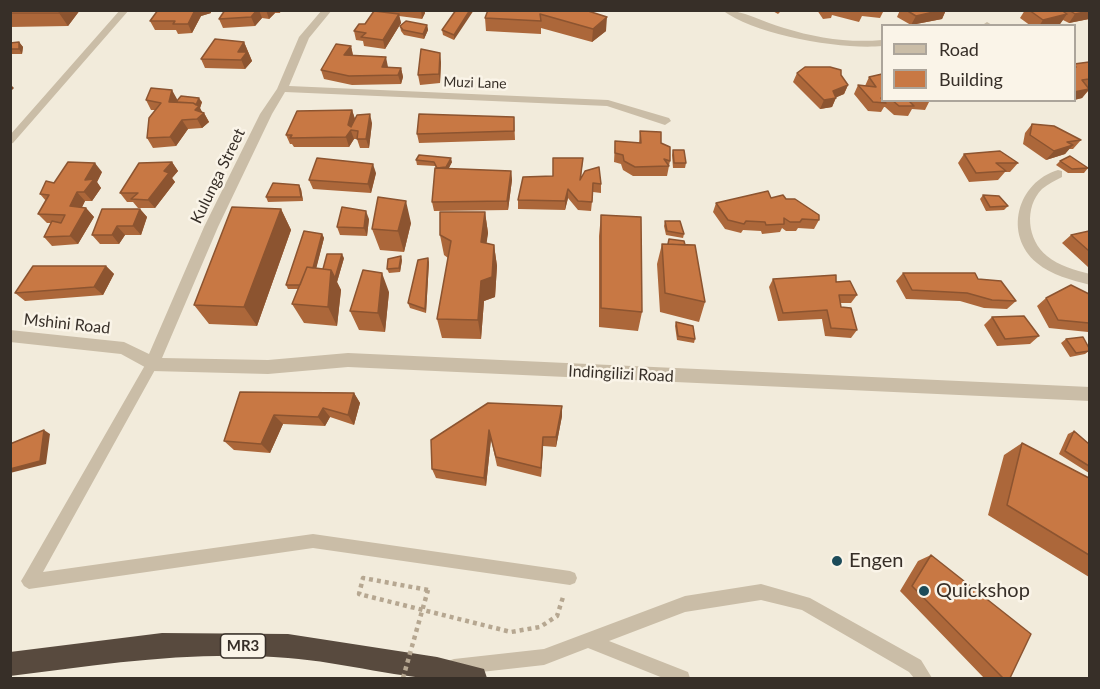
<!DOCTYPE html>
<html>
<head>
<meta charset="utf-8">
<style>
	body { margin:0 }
	#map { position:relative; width:1100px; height:689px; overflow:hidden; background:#f2ebdb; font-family:Lato,sans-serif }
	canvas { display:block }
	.frame { position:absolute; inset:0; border:12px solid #372f28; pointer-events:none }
	.legend { position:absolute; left:881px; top:24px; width:195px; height:78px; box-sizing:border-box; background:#faf4e8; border:2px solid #aca59b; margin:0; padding:8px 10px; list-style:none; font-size:18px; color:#372f28 }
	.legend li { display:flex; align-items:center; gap:12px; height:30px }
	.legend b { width:30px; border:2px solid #aca59b }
</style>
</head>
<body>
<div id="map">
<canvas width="1100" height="689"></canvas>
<div class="frame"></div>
<ul class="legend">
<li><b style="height:8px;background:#cabda7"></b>Road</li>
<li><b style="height:16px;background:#c87844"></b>Building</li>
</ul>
</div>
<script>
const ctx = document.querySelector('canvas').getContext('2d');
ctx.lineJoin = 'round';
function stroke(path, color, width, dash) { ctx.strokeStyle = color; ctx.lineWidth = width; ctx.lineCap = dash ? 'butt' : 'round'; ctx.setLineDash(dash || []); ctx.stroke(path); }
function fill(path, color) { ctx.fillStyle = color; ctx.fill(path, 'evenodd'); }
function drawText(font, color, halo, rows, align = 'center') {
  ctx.font = font + ' Lato,sans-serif'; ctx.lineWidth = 5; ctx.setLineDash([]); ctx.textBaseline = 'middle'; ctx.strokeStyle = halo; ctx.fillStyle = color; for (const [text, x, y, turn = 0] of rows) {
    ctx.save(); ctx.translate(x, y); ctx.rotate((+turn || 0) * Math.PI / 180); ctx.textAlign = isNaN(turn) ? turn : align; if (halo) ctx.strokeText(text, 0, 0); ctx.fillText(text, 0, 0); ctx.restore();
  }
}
stroke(new Path2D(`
	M428,590L363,578L359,594L511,632L540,627L557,616L564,594`), '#b6a791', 4.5, [4, 4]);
fill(new Path2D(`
	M120,10H129L13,143L10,144V135Z
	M152,359L156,360L158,364L156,368L43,572L313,534L570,571L575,573L577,578L575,583L570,585L313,548L29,589L24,586L21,581L24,576L148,360Z
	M761,584L810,598L921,660L932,678H914L909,672L802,610L761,600L685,612L609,641L688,672L690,678H663L588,648L544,665L454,675L448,673L446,667L448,661L454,659L544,649L685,596Z`), '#cabda7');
fill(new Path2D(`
	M322,10H332L309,38L289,86L608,100L669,118L671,121L665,125L607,106L285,92L272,114L218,227L162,358L268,360L348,353L1090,387V401L348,367L268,374L152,371L121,354L10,342V330L124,342L149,354L204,227L260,114L277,89L299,37Z
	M722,10C743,10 763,22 784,28C816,38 849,43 882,40V46C842,50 755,35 722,10Z
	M987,22L992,25L981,26Z
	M1058,170L1062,171V177C1056,180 1048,184 1042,189C1024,207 1027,240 1047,256C1059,266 1075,270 1090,274V285C1072,280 1051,275 1037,263C1003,235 1017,182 1058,170Z`), '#cabda7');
fill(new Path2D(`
	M162,633L288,634L437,657L484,669L487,678C420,686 355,663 288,658C195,650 103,664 10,676V652Z`), '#584a3e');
stroke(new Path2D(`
	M403,678L428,590`), '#b6a791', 4.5, [4, 4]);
fill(new Path2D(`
	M10,10H80L68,26L10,27Z
	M158,10H210L211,13L201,16L192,33L178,34L176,30H155L150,21Z
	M225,10H281L280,13H275L269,19L262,18L255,26L223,28L219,19Z
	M378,10H424L425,13L422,19L399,16L401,23L385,49L364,46L363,41L356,40L354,31L365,24L378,12Z
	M456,10L454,40L443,35L442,30Z
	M585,10L606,31L592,42L541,28V34L486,31L485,18Z
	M771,10H782L778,14Z
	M817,10H884L880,18L862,16L859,22L832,15L831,18L823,19Z
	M900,10H946L942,19L911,25L897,17Z
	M1025,10H1089V19L1069,23L1063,20L1060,24L1052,26H1031L1020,18Z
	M427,25L428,30L424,39L404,35L401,31L400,26Z
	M19,42L23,47L22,54H10V43Z
	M244,42L252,61L245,69L205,68L201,59Z
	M351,46L353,55L388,67L401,68L403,77L401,84L352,85L324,79L321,70Z
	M441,62L440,83L420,85L418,75Z
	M1089,62V90L1082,98L1074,100V64Z
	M797,73L841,75L848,85L844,94L836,97L832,107L820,109L793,82Z
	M882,74V100H930L925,110L912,109L908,116L894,115L885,107H884L881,112L868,111L854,94L858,85L865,86L869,77Z
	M177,99V101L202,102L200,108L202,112L204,113L209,122L202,128L188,129L176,146L153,148L147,138L156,110H151L146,100Z
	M352,110L355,119L372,123L369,148H360L357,139H354L349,147H294L292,144H290L286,135Z
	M514,117L515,140L419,143L417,134Z
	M1032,124L1081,140L1073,149H1069L1065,154L1046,160L1023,144L1025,133Z
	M640,131L661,143L670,161L667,176H633L623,170L621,164L614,162L615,141L639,143Z
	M673,150L686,163L685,168H673L672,155Z
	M964,154L1018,163L1010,172H1005L998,180L969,182L958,163Z
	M583,158L581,178L601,184V193L593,192L591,211L578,210L568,198L565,210L518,209V200L553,176Z
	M416,160L452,162L448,169L511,171L512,180L508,210L434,211L432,202L436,168L435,166L417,165Z
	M1060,161L1088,168L1084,173H1068L1056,165Z
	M172,162L178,171L172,178L175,182L155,208H138L133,202H127L120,193Z
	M102,172L97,182L101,188L92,201H85L82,207L86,208L94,217L78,244L52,246L44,237L51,223H47L38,214L46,201L40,194Z
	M376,173L371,193L313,189L309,180Z
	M301,189L303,201L268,202L266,197Z
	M983,195L1008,206L1004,210L986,211L980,199Z
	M771,198L786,199L819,220L814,229L798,228L796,231H786L782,228L780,232L762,234L761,231L743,230L741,233L725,229L713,212L716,203Z
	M140,209L147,217L141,235H125L119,244H100L92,235Z
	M281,209L291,230L257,326L209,324L194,305Z
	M485,212L488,233L486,243L494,245L497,266L495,297L484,301L481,339L442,338L437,319L448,258L444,255L440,235Z
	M601,215L642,312L638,331L599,327V236Z
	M369,219L367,236L340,235L337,227Z
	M665,221L684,234L683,238L666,235L664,226Z
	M411,223L404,252L380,250L372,229Z
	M1089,231V267H1088L1062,243L1071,235Z
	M322,234L324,238L316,268L323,269L344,258L337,282L341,290L337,326L304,323L292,304L298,289H288L286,285Z
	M669,239L705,302L699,322L660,312L657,264L662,244H668Z
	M402,260L400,272L389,273L387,269Z
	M429,262L426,313L410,308L408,303Z
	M106,266L114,274L103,295L25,301L15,293Z
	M903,273L978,279L1016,301L1007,309L984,308L960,301L906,299L896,281Z
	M773,279L836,282L857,295L851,303H840L841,307L857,330L851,338L825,336L822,319L778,321L769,287Z
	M389,292L385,332L359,330L350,311Z
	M1089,294V331L1088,332L1049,328L1037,306L1046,298Z
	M992,317L1039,336L1030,344L997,346L984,325Z
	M676,322L695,339L694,343L677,340L675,326Z
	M1066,339L1089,348V351L1085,354L1070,357L1061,343Z
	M240,392L354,393L360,403L354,425L330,417L325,426L283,424L270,453L234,450L224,441Z
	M562,406V416L556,447L543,446L541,477L497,466L491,439L486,486L436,478L432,469L431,440Z
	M1074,431L1089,444V473L1059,454L1068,434Z
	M1022,443L1089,478V577L988,515L1004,455Z
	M931,555L1010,678H984L900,591L918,561Z`), '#ac673a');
fill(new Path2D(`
	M61,10H80L68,26L59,13Z
	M195,10H210L211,13L201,16L192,33L188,24Z
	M257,10H259L262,18L255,26L251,17Z
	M266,10H274L275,13L269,19Z
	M421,10H424L425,13L422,19Z
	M470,10H474L454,40V35Z
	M942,10H946L942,19L911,25L916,16Z
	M1089,11V19L1069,23L1075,14Z
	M399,14L401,23L385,49L383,40Z
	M1067,14L1060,24L1052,26H1039L1043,20Z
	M607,17L606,31L592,42L593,29Z
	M427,25L428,30L424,39L423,34Z
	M19,42L23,47L22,54L19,49Z
	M244,42L252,61L245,69L238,52Z
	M351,46L353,56L344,55Z
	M440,53L441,62L440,83L439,74Z
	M386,57L388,67L384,76L382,67Z
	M401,68L403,77L401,84L398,75Z
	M10,84L14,88L10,92Z
	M848,85L844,94L835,98H836L832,107L820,109L824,100L833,91Z
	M1089,89L1082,98L1074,100V92Z
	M172,90L177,99L176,107L169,102Z
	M199,98L202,102L200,108L203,114L204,113L209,122L202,128L197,119L195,107Z
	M352,110L355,119L351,131L354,139L349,147L346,137L348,125Z
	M370,114L372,123L369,148L366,139Z
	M182,120L188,129L176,146L170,137Z
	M1073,145L1065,154L1046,160L1054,151Z
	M451,158L452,162L447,172L446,167Z
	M172,162L178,171L172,178L175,182L155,208L148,200L164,171Z
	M95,163L102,172L97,182L101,188L92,201L84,192L85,180Z
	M373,164L376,173L371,193L368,184Z
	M511,171L512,180L508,210L507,201Z
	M299,185L301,189L303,201L301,197Z
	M568,189V198L565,210V201Z
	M77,192L85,201L78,215L70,206Z
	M406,201L411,223L404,252L398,231Z
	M86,208L94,217L78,244L70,236Z
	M140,209L147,217L141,235L133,226Z
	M281,209L291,230L257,326L244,307Z
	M366,211L369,219L367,236L364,228Z
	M485,212L488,233L484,262L481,242Z
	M117,226L125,235L119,244L112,235Z
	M322,234L324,238L311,289L309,285Z
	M494,245L497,266L495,297L484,301L481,339L478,320L481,281Z
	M342,254L344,258L337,282L341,290L337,326L328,307L331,270Z
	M401,256L402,260L400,272L399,268Z
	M428,258L429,262L426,313L425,309Z
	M106,266L114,274L103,295L94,287Z
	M382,273L389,292L385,332L378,313Z
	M354,393L360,403L354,425L348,415Z
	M562,406V416L556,447V437Z
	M323,408L330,417L325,426L318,417Z
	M274,415L283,424L270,453L261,444Z
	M44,430L50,434L46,464L10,473V469Z
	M489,430L491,439L486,486L484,478Z
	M543,437V446L541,477V468Z`), '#8c5430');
const building = new Path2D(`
	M10,10H61L59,13H10Z
	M158,10H195L188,24H173L175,21H150Z
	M225,10H257L251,17L219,19Z
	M456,10H470L454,35L442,30Z
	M488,10H585L607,17L593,29L540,14L541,21L485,18Z
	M906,10H942L916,16Z
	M1029,10H1061L1067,14L1043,20Z
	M1069,10H1089V11L1075,14Z
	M374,11L399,14L383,40L361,37L366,33L354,31L359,24H365Z
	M406,21L427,25L423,34L403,30L400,26Z
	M215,39L244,42L238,52H247L241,60L201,59Z
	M19,42V49H10V43Z
	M336,44L351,46L344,55L386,57L382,67L401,68L398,75L349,76L321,70Z
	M421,49L440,53L439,74L418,75Z
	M1089,62V79L1082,80L1089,89L1074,92V68L1076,67L1074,66V64Z
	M805,67H830L841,70V75L848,85L833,91L836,98L824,100L797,73Z
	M882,74V98H881L882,100L886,103L873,102L858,85L876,87L869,77Z
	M151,88L172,90L169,102L193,103L199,106L195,110L204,113L197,119L182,120L170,137L147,138L149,118L161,103L146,100Z
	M181,96L199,98L196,105L193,103L176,102Z
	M892,100H908L914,106H899Z
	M352,110L348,125L351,127L357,115L370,114L366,139H357L358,131L351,130L346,137L290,138L292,135H286L297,111Z
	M419,114L514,117V131L417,134Z
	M1032,124L1054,126L1081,140L1067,142L1073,145L1054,151L1030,135Z
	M640,131L661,132V143L670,147V161L664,159L669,166L635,167L624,161L623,155L615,153V141L641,143Z
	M673,150H684L686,163H674Z
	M1000,151L1018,163H996L1006,171L976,173L964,154Z
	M419,155L451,158L446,167L437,168L434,162L416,160Z
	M1070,156L1088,168L1072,169L1060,161Z
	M317,158L373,164L368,184L309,180Z
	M553,158H583L580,180L585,171L599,167L601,184L593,183L592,202L578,201L568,189L565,201L518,200L523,177L553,176Z
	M68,162L95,163L85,180L94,179L84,192H77L70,206L86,208L70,236L44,237L52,221L61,223L65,215L38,214L49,195L40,194L46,181L54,183Z
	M172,162L164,171L169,173L148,200L131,199L138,193H120L139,163Z
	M435,168L511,171L507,201L432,202Z
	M273,183L299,185L301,197H266Z
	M768,191L771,198L783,195L786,199H795L819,215V220L802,219L800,222H790L784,218V224L766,225L765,222L746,221L744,224L728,220L716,203Z
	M983,195L999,196L1008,206L990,207Z
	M378,197L406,201L398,231L372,229Z
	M232,207L281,209L244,307L194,305Z
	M342,207L366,211L364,228L337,227Z
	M102,209H140L133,226H117L112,235H92Z
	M440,212H485L481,242L494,245L492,277L481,281L478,320L437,319L451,241L440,235Z
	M601,215L641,217L642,312L601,308Z
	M665,221H680L684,234L667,231Z
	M304,231L322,234L313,268L307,267L300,285H286Z
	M1089,231V251L1071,235Z
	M669,239L684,241L685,245L668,244Z
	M662,244L695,245L705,302L665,293Z
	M327,254H342L335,278L331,270L323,269Z
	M401,256L399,268L387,269L388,259Z
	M428,258L425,309L408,303L418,260Z
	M33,266H106L94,287L15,293Z
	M307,267L331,270L328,307L292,304Z
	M363,270L382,273L378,313L350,311Z
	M903,273H975L978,279L1001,281L1016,301L992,300L967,293L912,290Z
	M836,275V282L850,281L857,295H839L841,307L851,308L857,330L831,328L827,310L783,313L773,279Z
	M1071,285L1089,294V323L1058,320L1046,298Z
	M1024,316L1039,336L1005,339L992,317Z
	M676,322L693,326L695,339L678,336Z
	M1083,337L1089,348V351L1076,353L1066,339Z
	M240,392L354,393L348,415L323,408L318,417L274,415L261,444L224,441Z
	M488,403L562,406L556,437H543L541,468L496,457L489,430L484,478L432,469L431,440Z
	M44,430L40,461L10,469V444Z
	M1074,431L1089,444V466L1065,451Z
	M1022,443L1089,478V555L1007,505Z
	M931,555L1031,634L1010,678H1003L912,586Z`);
fill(building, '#c87844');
stroke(building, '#8c5430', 1.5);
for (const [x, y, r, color] of [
	[837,561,6,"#1c4b59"],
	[924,591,6,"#1c4b59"]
]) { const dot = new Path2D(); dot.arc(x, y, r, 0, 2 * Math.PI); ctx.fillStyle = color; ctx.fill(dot); stroke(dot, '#faf4e8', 2); }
drawText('14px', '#372f28', '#faf4e8', [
	["Muzi Lane",475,83,2]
]);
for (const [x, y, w] of [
	[243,646,45]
]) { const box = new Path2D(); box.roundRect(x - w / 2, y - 12, w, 24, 4.5); ctx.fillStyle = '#faf4e8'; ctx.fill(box); stroke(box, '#372f28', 1.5); }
drawText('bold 15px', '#372f28', null, [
	["MR3",243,646]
]);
drawText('16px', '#372f28', '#faf4e8', [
	["Kulunga Street",218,176,-64],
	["Mshini Road",67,324,6],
	["Indingilizi Road",621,374,3]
]);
drawText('20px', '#372f28', '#faf4e8', [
	["Engen",849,561],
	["Quickshop",936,591]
], 'left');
</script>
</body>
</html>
